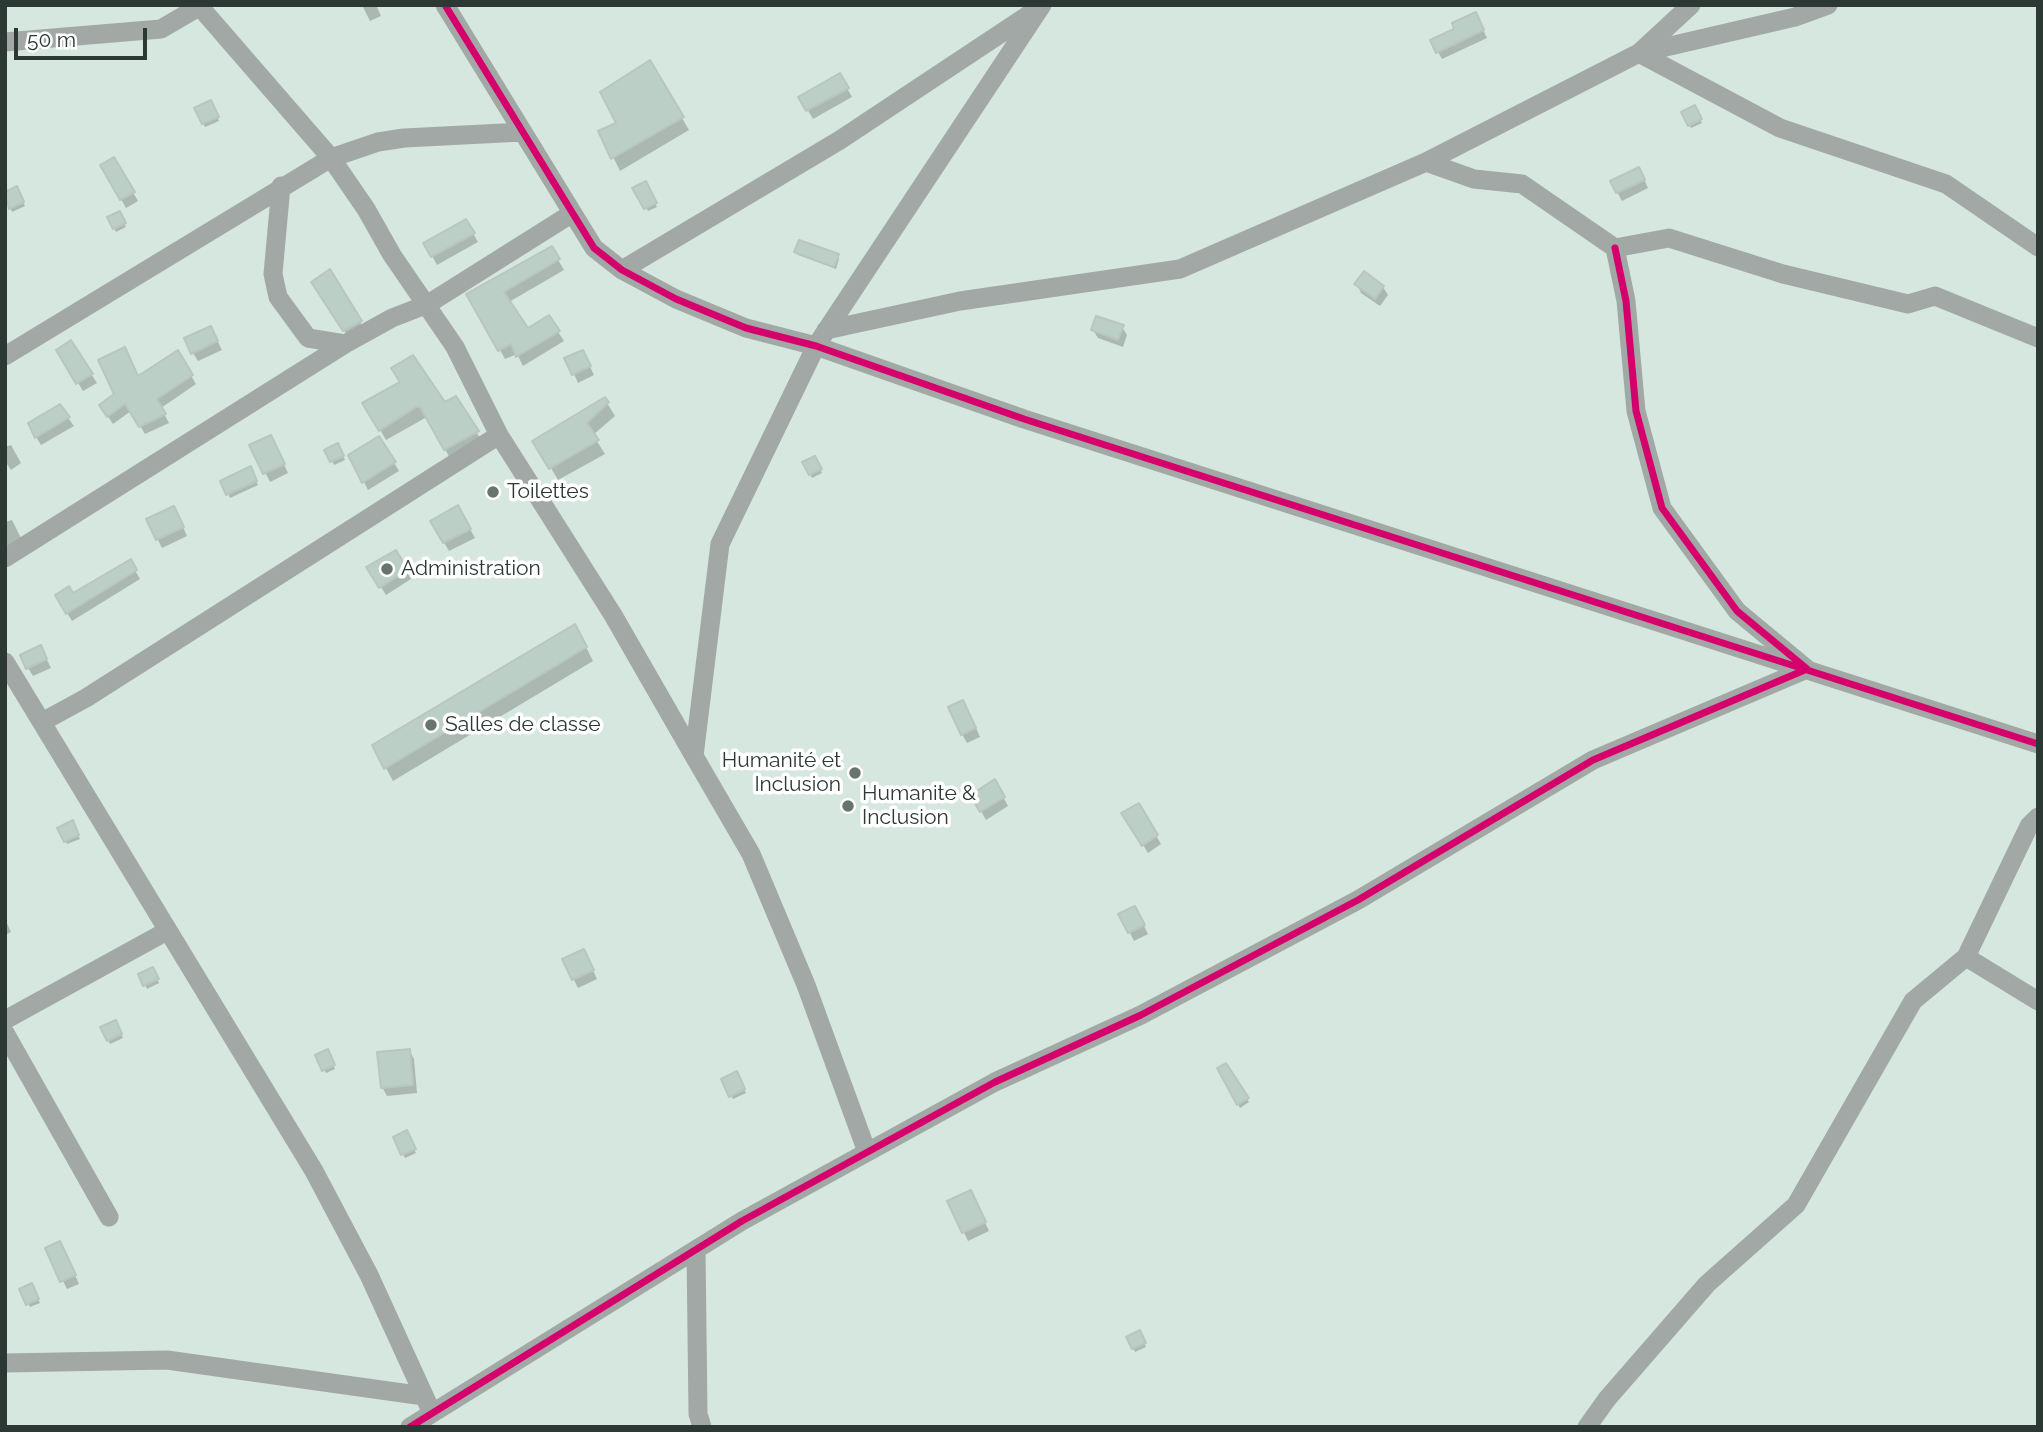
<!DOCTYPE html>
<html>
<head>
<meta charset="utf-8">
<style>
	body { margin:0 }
	#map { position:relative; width:2043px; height:1432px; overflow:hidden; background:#d6e7df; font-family:Raleway,sans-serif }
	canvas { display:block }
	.frame { position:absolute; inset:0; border:7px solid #2c3833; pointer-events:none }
	.scale { position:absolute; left:14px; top:28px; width:133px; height:32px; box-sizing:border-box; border:4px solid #2c3833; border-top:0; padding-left:9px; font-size:21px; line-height:24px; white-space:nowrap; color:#2c3833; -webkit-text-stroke:5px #fff; paint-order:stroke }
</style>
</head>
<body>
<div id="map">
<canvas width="2043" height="1432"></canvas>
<div class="frame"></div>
<div class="scale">50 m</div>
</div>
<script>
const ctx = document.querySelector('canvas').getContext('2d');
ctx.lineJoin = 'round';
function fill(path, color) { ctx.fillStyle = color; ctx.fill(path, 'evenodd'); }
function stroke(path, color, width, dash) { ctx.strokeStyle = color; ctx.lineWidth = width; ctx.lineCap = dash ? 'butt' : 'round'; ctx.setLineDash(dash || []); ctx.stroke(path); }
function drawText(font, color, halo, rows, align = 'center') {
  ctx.font = font + ' Raleway,sans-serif'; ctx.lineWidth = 7; ctx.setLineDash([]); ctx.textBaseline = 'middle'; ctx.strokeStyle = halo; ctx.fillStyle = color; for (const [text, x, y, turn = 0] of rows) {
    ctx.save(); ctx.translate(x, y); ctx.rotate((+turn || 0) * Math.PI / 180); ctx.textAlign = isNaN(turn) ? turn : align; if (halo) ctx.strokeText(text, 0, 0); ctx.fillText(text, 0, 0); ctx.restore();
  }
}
fill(new Path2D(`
	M362,5H376L381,16L370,21Z
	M1479,21L1487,38L1442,59L1438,52L1457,30Z
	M649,62L689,130L620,171L601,132L619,124Z
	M840,76L852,97L813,119L800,97Z
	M210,102L219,121L205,127L196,108Z
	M1694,107L1702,123L1691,128L1683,112Z
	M113,159L138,201L126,208L102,166Z
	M1643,177L1648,188L1622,201L1617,192Z
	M646,184L657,207L648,211L635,189Z
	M16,189L25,206L12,212L5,194Z
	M119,213L126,227L116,232L109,218Z
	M466,221L478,242L437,265L425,243Z
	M551,248L564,270L509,302L527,331L549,318L564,341L523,366L517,354L505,359L469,295Z
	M796,252L837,256L839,259L836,269L798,255Z
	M329,272L368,335L352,343L321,295Z
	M1357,284L1383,287L1388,295L1380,306L1361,293Z
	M1122,327L1127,335L1123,347L1098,338L1093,330Z
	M215,336L222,350L198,361L193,353Z
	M71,342L97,383L83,391L58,350Z
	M177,352L196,384L161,408L169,423L145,434L131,411L113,424L106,414L116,395Z
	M567,359L587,360L594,375L578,383Z
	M456,398L483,443L451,460L427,417L386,440L365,404L445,405Z
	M607,403L615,416L593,435L605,454L558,480L535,441Z
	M60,407L74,426L41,445L36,437Z
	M379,438L399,471L368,490L351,456Z
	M11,445L21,463L11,470L5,461V447Z
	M275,445L288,473L270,482L252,446Z
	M338,445L345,460L334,465L327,450Z
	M814,458L822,473L812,478L804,462Z
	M250,469L258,485L230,498L222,482Z
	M458,507L475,538L449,551L432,522Z
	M178,516L187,536L162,548L148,520Z
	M12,520L23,542L5,550V522Z
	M395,552L411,579L386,595L369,568Z
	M130,562L140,579L72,621L57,596L72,595Z
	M582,639L593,661L393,781L374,746Z
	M45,656L51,668L33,676L28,668Z
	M968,710L980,737L967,743L962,734Z
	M995,782L1008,806L986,820L972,795Z
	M1138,805L1161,844L1148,853L1124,814Z
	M72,823L80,839L67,844L60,828Z
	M1121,915L1139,916L1148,934L1134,941Z
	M5,919L11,932L5,935Z
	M588,959L597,979L578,988L564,960Z
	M152,969L159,983L147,989L140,974Z
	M115,1022L123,1038L110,1044L102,1028Z
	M409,1050L414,1059L417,1093L387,1096L382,1087Z
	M327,1052L335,1069L326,1073L317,1056Z
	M1225,1065L1249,1102L1240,1108L1219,1069Z
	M736,1073L746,1093L733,1099L723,1079Z
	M406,1133L416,1153L405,1158L395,1138Z
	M975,1200L989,1231L968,1241L949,1202Z
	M47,1249L64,1251L79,1284L67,1289Z
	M31,1286L40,1303L30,1307L21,1290Z
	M1139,1333L1146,1347L1135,1352L1128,1338Z`), '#0003');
const building = new Path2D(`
	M1476,12L1484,30L1436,53L1430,40L1454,29L1452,23Z
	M650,60L684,117L611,159L598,131L616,123L600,92Z
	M840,73L849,88L806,111L798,97Z
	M211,100L219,117L202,124L194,108Z
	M1695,105L1702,119L1688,126L1681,112Z
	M114,157L135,192L120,200L100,165Z
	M1639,167L1645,180L1616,193L1610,181Z
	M646,181L657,203L644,209L632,188Z
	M17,186L24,202L9,209L5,192Z
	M120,211L126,223L113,229L107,217Z
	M466,219L475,233L431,257L423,243Z
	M799,240L839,254L834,267L794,252Z
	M552,246L560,259L504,292L528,328L549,315L560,331L516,357L511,344L498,351L466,294Z
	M330,269L362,321L343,331L311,282Z
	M1364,271L1384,286L1375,299L1354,284Z
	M1096,316L1124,325L1118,340L1091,330Z
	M211,326L218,341L191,354L184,338Z
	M71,340L93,374L76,384L56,350Z
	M125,347L138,376L178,350L193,375L157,399L166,414L139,427L125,404L107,417L99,405L114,394L98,360Z
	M583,350L591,366L572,375L564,358Z
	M413,355L445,402L456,396L479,431L444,450L420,407H416L379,431L362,403L400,382L391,368Z
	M605,397L609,402L587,423L599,440L549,469L532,441Z
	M60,404L70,417L35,438L28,423Z
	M271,435L285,464L263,474L249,445Z
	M379,436L396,462L362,483L348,455Z
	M338,443L344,456L330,462L324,450Z
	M815,456L822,469L809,475L802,462Z
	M251,466L257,481L226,495L220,481Z
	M458,505L471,529L443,543L430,521Z
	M174,506L184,527L156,540L146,519Z
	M396,550L408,570L379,588L366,567Z
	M131,559L137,570L66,614L55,595L69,586L73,593Z
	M575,624L587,647L384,769L372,745Z
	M41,645L47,659L26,669L20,655Z
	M963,700L976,728L961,735L948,707Z
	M995,779L1005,797L980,812L970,795Z
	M1139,803L1158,835L1142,846L1121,813Z
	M73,820L79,835L64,842L57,828Z
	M1135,906L1145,925L1128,933L1118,914Z
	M584,949L594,970L572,980L562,959Z
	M153,967L159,979L143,986L138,974Z
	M116,1020L122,1034L107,1041L100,1027Z
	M328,1049L335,1065L322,1071L315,1055Z
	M410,1049L413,1085L381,1088L377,1052Z
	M1226,1063L1249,1098L1237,1105L1217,1068Z
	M737,1071L745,1089L729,1097L721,1079Z
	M407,1130L416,1149L401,1155L393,1137Z
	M971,1190L986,1222L962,1233L947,1201Z
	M60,1241L76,1275L60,1282L45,1248Z
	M32,1283L39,1299L26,1305L19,1289Z
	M1140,1330L1146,1343L1132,1349L1126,1337Z`);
fill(building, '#bccfc7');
stroke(building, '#b9c6c0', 2);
stroke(new Path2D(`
	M445,5L594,248L622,270L676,299L746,328L816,346L1024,419L2038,744
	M200,7L331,158L366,209L392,255L455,347L499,435L613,615L694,756
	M5,42L161,29L202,5
	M1639,53L1780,128L1946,184L2038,247
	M1640,53L1795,17L1828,5
	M1426,162L1474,179L1522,184L1615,248L1669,238L1783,274L1908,304L1935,296L2038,338
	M281,186L273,274L278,297L308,338L345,344
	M622,270L840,140L1033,12
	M826,330L960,301L1180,269L1426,162L1639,53L1691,5
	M5,356L331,158L378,142L404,138L523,132
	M5,558L345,344L392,318L428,304L571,214
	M5,662L314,1171L369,1275L432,1413
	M42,722L86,698L499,435
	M1966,957L2038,1001
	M5,1020L167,931
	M5,1033L109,1217
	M867,1152L806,985L751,854L694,756L720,544L816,346L1042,5
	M696,1250L698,1414L702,1427
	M5,1363L167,1360L424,1396
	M410,1427L742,1221L995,1082L1141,1015L1358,900L1593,760L1807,669L1737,611L1662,508L1636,411L1626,301L1615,248
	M1587,1427L1607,1399L1707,1284L1796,1205L1913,1001L1966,957L2029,826L2038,817`), '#a2a8a5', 19);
stroke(new Path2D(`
	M445,5L594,248L622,270L676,299L746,328L816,346L1024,419L2038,744
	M410,1427L742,1221L995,1082L1141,1015L1358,900L1593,760L1807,669L1737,611L1662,508L1636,411L1626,301L1615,248`), '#d6006c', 7);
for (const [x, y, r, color] of [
	[493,492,7,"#68756f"],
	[387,569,7,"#68756f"],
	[431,725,7,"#68756f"],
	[855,773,7,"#68756f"],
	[848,806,7,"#68756f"]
]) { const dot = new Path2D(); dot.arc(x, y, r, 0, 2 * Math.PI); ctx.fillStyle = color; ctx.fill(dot); stroke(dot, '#fff', 2.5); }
drawText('21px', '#2c3833', '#fff', [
	["Toilettes",507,492],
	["Administration",401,569],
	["Salles de classe",445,725],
	["Humanité et",841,761,"right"],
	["Inclusion",841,785,"right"],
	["Humanite &",862,794],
	["Inclusion",862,818]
], 'left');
</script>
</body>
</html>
